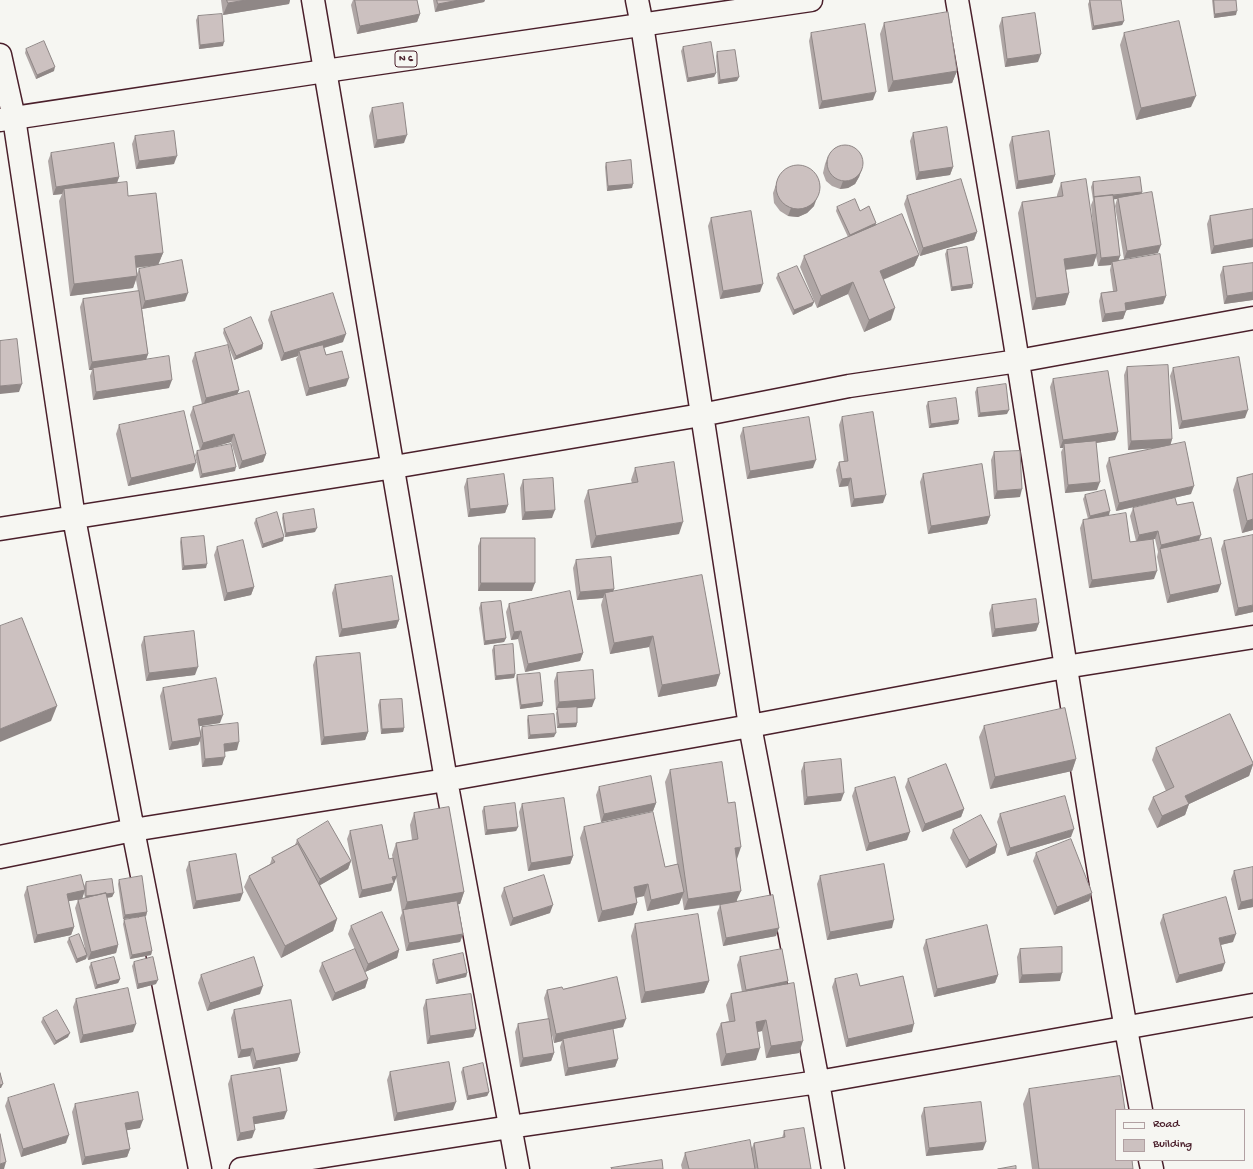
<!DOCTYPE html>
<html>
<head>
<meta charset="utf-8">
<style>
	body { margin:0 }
	#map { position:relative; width:1253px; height:1169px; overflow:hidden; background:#f6f6f2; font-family:"Gochi Hand",sans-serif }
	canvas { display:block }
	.legend { position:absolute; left:1115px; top:1109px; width:130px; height:52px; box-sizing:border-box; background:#f6f6f2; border:1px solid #b1a0a2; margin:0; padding:5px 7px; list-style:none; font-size:12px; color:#4a1f2b }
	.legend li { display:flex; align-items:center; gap:8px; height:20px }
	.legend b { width:20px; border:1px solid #b1a0a2 }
</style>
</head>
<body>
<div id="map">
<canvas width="1253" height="1169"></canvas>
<ul class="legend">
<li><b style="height:5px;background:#f6f6f2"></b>Road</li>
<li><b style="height:11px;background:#ccc1c0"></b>Building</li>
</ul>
</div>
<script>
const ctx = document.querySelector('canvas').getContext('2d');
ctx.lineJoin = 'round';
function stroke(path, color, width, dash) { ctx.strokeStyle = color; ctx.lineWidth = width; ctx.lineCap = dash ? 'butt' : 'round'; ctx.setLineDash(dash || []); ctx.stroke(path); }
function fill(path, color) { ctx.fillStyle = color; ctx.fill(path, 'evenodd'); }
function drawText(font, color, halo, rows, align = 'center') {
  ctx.font = font + ' "Gochi Hand",sans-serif'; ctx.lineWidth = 3; ctx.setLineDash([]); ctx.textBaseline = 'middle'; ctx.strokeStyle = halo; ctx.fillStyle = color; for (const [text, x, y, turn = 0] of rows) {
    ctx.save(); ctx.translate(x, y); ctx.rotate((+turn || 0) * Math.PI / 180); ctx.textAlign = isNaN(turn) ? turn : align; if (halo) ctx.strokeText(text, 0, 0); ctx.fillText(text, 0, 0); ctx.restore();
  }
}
const minor = new Path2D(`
	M313,0L446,780L518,1169
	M637,0L642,25L750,726L818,1082L833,1169
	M957,0C978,121 999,242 1018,362C1058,612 1094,862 1141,1110
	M0,55L14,118L74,518L133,830L200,1169
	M0,529L394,467L701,415L849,386L1018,361L1253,318
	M0,857L133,830L446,780L750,726L1065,667L1253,637
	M1150,1160L1152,1169
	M241,1169L510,1127L818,1082L1253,1005`);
const major = new Path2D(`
	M0,120L325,71L811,0`);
stroke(minor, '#4a1f2b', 25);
stroke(major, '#4a1f2b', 25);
stroke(minor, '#f6f6f2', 22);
stroke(major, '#f6f6f2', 22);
fill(new Path2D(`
	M221,0H290L289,4L223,15Z
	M353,0H417L420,14L417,22L357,34L351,5Z
	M433,0H485L484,2L435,12Z
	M1090,0L1124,21L1122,25L1092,30L1088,4Z
	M1212,0H1236V15L1214,18Z
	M198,16L223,46L199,49L196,20Z
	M1002,18L1038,62L1005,67L999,26Z
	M884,23L957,71L952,83L888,92L880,34Z
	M811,33L873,100L819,109L809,41Z
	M1124,33L1191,107L1136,120L1120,45Z
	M683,47L716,73L714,77L687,82L681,51Z
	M26,49L54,71L36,79L25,53Z
	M717,52L737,81L718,84L716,56Z
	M372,108L404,143L374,148L369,116Z
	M913,133L953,167L950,175L916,180L910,141Z
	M135,136L174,164L136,169L132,144Z
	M1012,137L1055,175L1052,183L1016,189L1009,145Z
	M51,153L119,177L117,183L128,196L163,253L158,265L136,268L137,274L139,269L185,301L142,309L148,354L146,360L169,388L93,400L90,376L92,370H89L80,307L83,299L138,291L136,280L133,288L70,296L59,201L62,194L53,195L48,161Z
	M828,156L862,169L859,177L855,184L848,188L840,189L832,186L826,181L823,173L825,164Z
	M606,163L632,188L607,191L605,167Z
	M779,176L814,206L807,213L798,217L788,216L780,211L774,203L773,193Z
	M1093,182L1142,192L1141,194L1158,253L1124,259L1115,206L1117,199H1114L1120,256L1118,261L1166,296L1163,304L1126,310L1123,319L1102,322L1099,301L1101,293L1113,291L1110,270L1111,265L1098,266L1096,256L1093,266L1066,270L1069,293L1065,305L1032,310L1018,213L1022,202L1057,197V195L1061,183L1093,226L1091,205L1093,200L1091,187Z
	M907,196L977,232L974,240L920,256L904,204Z
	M837,207L860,211L876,225L919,255L914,266L883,280L891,320L864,332L848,294L817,308L800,267L804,256L848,237L836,211Z
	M1253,209V247L1211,254L1207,224L1210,216Z
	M711,218L760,292L720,299L708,226Z
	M947,250L972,288L951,291L945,254Z
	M1253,263V300L1224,304L1220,275L1223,267Z
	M778,274L814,302L812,306L793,315L776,278Z
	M271,312L343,342L324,348L326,355L346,386L306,396L296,359L298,356L281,361L268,320Z
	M224,329L263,344L262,349L234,360L223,333Z
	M195,353L239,390L237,394L266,454L263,462L239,469L231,442L206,449L235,471L200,478L195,455L197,451L200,450L190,415L193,407L202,404L192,361Z
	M1127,367L1172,439L1170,445L1191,494L1116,511L1106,466L1109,458L1156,448L1128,450L1124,375Z
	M1173,368L1245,418L1179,429L1170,376Z
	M1053,379L1115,440L1096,443L1097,490L1065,493L1061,452L1063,448H1060L1050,387Z
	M977,388L1007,414L978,417L975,392Z
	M928,402L959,420L958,424L929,428L926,406Z
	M842,417L883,503L851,507L848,486L839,487L836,470L839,462H844L839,425Z
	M119,425L193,471L128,486L116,434Z
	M743,428L813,468L747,479L740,436Z
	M994,452L1020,497L994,499L991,460Z
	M635,468L679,534L591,548L584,501L588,490L632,483L631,480Z
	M923,474L990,516L987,524L928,534L920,482Z
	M1253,474V530L1242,533L1233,490L1237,478Z
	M467,479L508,505L505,513L468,517L464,487Z
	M523,480L552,518L522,520L520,488Z
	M1085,495L1109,515L1104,517L1130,542L1136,541L1130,516L1133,508L1177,505L1199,540L1218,592L1167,603L1157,557L1158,552L1155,539H1153L1154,579L1089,588L1080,528L1083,520L1088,519L1083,499Z
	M283,514L315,532L285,537L282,518Z
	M256,519L283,541L262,548L254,523Z
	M181,538L206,568L182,570L180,542Z
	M481,538L532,591H478V546Z
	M1224,541L1253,612L1235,616L1221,549Z
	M217,547L254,587L251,595L224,601L214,555Z
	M576,560L614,589L613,592L720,674L716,686L658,697L649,647L610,654L601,605L603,598L577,600L573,568Z
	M335,585L399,620L396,628L339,637L332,593Z
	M481,603L506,638L504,642L484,645L479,608Z
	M509,604L583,653L580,661L525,672L518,639L511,640L506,612Z
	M992,605L1039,623L1036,631L992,637L989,613Z
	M144,637L195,675L146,681L141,645Z
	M494,646L515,674L514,678L495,680L492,650Z
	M316,657L368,732L365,740L321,745L313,665Z
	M557,673L592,707L577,708V723L576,727L557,728L556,713L557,710H556L554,681Z
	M517,675L543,702L542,706L520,709L516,679Z
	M163,688L220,723L199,726L200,732L202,727L237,750L224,752L222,765L202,767L200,741L198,745L169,750L160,696Z
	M380,700L404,728L403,732L381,734L378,705Z
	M528,716L554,737L528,739L527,720Z
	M984,726L1076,759L1072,771L990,789L979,737Z
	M1156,748L1253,763V765L1249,776L1189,804L1185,815L1157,828L1148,809L1153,797L1166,791L1152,760Z
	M804,763L841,801L804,805L801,771Z
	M670,770L737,859V902L776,936L723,946L717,913L720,905L729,904L684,910L682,897L679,904L647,911L644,896L636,898L637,903L633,915L598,922L580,838L584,827L665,867L677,864L665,782Z
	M908,779L964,809L961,817L922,832L905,787Z
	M599,787L656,803L653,811L601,822L596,795Z
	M855,788L907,840L866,851L852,796Z
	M522,804L573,856L570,864L528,871L519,812Z
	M484,807L518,827L516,831L485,835L482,811Z
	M414,813L464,892L460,904H458L463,934L460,942L406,951L400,918L402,913L396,877L391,891L359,898L347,839L350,831L389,859L393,860L392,855L396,843L412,840L410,825Z
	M1000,814L1071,837L1007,856L997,822Z
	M953,830L997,845L995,853L966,868L950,838Z
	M297,840L351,861L348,869L320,885L337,919L333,931L281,958L244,887L249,876L270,864L272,858L295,845Z
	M1036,853L1089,901L1054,915L1033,861Z
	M189,862L240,901L193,909L186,870Z
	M1234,871L1253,907L1238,910L1231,879Z
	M820,876L892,928L827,940L817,884Z
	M119,880L147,912L146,916L123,919L118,884Z
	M86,882L114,893L112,897L107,898L118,945L116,953L88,960L87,956L86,959L76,963L67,942L69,938L85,948L75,908L78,900L85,898L84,892L82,899L68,901L74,927L71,935L34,943L24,895L27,887L84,888V886Z
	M504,888L550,913L510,926L501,896Z
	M1163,915L1233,942L1221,945L1222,971L1176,983L1160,923Z
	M124,920L152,951L151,955L130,959L123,924Z
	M635,924L709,981L704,993L641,1003L631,936Z
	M351,926L399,950L397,958L365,972L348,934Z
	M926,940L998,975L995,983L934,997L923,948Z
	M1020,949L1060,981L1019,983L1017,957Z
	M740,957L787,984L799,1053L766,1058L762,1031L758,1032L756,1060L721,1066L716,1034L721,1023L729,1021L726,1005L731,994L742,992L737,965Z
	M433,960L467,973L466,977L436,984L432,964Z
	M134,962L156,984L137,989L132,966Z
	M91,963L120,979L118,983L95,989L89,967Z
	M322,963L368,979L365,988L332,1001L319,971Z
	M201,975L260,994L207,1011L198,983Z
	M835,979L860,986L912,1032L846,1047L832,987Z
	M563,989L623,1027L604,1031L618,1059L615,1067L565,1076L560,1047L562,1041L554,1043L551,1031L554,1053L551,1061L520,1067L515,1032L518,1024L548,1019L544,998L547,990Z
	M76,999L133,1032L80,1043L73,1007Z
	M426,1000L476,1029L473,1037L427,1044L423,1008Z
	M234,1010L300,1053L297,1061L253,1069L250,1056L238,1058L231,1018Z
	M43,1018L68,1037L54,1045L41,1022Z
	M463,1068L489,1092L487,1096L467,1100L461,1072Z
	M390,1072L453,1110L394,1121L387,1080Z
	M231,1076L284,1119L254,1124L252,1138L237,1141L228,1084Z
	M1029,1089L1133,1169H1032L1023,1104Z
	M8,1098L66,1143L21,1157L5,1106Z
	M75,1104L140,1128L127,1130L130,1149L127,1157L82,1165L72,1112Z
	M924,1108L983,1150L926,1156L921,1116Z
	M784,1131L811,1169H682L681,1165L685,1153L751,1150L754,1143L782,1138Z`), '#afa6a5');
fill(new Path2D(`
	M246,0H290L289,4L223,15L228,3Z
	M459,0H485L484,2L435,12L438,4Z
	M1237,11L1236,15L1214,18L1215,14Z
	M420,14L417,22L357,34L360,26Z
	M1124,21L1122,25L1092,30L1094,26Z
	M224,42L223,46L199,49L200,45Z
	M1041,54L1038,62L1005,67L1007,59Z
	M55,67L54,71L36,79L37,75Z
	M957,71L952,83L888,92L893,81Z
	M716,73L714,77L687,82L688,78Z
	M739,77L737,81L718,84L720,80Z
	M876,92L873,100L819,109L822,101Z
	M1196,96L1191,107L1136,120L1141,108Z
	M407,135L404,143L374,148L377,140Z
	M177,156L174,164L136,169L139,161Z
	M953,167L950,175L916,180L919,172Z
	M862,169L859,177L855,184L848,188L840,189L843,181Z
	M1055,175L1052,183L1016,189L1018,181Z
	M119,177L116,185L64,189L62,194L53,195L56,187Z
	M633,184L632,188L607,191L608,186Z
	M1142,192L1140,196L1118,198L1117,199L1094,202V198Z
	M817,198L814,206L807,213L798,217L788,216L791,208Z
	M876,223L875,227L848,239L850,235Z
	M977,232L974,240L920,256L923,248Z
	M1253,239V247L1211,254L1214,246Z
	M1161,245L1158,253L1124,259L1127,251Z
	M163,253L158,265L131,268L135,256Z
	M1097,254L1093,266L1060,270L1064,259Z
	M919,255L914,266L875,283L880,271Z
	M1120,256L1117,264L1112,262L1111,265L1098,266L1101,258Z
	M137,276L133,288L70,296L74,284Z
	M853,282L848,294L817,308L821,296Z
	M763,284L760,292L720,299L723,291Z
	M973,284L972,288L951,291L952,287Z
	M1253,292V300L1224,304L1227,296Z
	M188,293L185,301L142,309L145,301Z
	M1069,293L1065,305L1032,310L1036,298Z
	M1166,296L1163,304L1122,311L1125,303Z
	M814,302L812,306L793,315L794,310Z
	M895,308L891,320L864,332L869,320Z
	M1126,311L1123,319L1102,322L1105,314Z
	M346,334L343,342L300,355L299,351L298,356L281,361L284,353Z
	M263,344L262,349L234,360L236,356Z
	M148,354L145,362L93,368L92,370H89L92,362Z
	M349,378L346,386L306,396L309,388Z
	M172,380L169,388L93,400L96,392Z
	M22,384L19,392L0,394V386Z
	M239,390L236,398L203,406L206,398Z
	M1009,410L1007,414L978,417L980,413Z
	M1248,410L1245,418L1179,429L1182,421Z
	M959,420L958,424L929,428L931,424Z
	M1118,432L1115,440L1064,448V444L1063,448H1060L1063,440Z
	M234,434L231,442L200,451L203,443Z
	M1172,439L1170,447L1128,450L1131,441Z
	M266,454L263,462L239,469L242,461Z
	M816,460L813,468L747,479L750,471Z
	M196,463L193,471L128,486L131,478Z
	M236,467L235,471L200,478L202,474Z
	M851,478L848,486L839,487L842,479Z
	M1100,482L1097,490L1065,493L1068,485Z
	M1194,486L1191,494L1116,511L1119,503Z
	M1022,489L1020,497L994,499L997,491Z
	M886,495L883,503L851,507L854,499Z
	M508,505L505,513L468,517L470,509Z
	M555,510L552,518L522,520L525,512Z
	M1110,511L1109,515L1088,520L1090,516Z
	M990,516L987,524L928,534L931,526Z
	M1253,519V530L1242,533L1247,521Z
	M683,522L679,534L591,548L596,536Z
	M317,528L315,532L285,537L286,533Z
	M1158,531L1155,539L1136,543L1139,535Z
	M1201,535L1198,543L1160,549L1161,545Z
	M284,537L283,541L262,548L263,544Z
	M207,564L206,568L182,570L184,566Z
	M1157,571L1154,579L1089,588L1092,580Z
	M481,583H535L532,591H478Z
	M1221,584L1218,592L1167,603L1170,595Z
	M254,587L251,595L224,601L227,593Z
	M614,589L611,597L605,593L603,598L577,600L580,592Z
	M1253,605V612L1235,616L1238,608Z
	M399,620L396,628L339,637L342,629Z
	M1039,623L1036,631L992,637L995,629Z
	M521,631L518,639L511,640L514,632Z
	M653,636L649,647L610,654L614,643Z
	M506,638L504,642L484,645L485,641Z
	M583,653L580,661L525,672L528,664Z
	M198,667L195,675L146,681L149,673Z
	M515,674L514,678L495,680L496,676Z
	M720,674L716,686L658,697L662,685Z
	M595,699L592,707L557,710V708V710H556L559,702Z
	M543,702L542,706L520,709L521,705Z
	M57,706L51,721L0,742V729Z
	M223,715L220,723L195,727L198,719Z
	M577,723L576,727L557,728L559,724Z
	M404,728L403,732L381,734L382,729Z
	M368,732L365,740L321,745L324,737Z
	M556,733L554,737L528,739L530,735Z
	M201,737L198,745L169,750L172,742Z
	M239,742L237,750L221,752L224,744Z
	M225,757L222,765L202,767L205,759Z
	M1076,759L1072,771L990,789L995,777Z
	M1253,764L1249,776L1189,804L1185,815L1157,828L1162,816L1185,796Z
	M844,793L841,801L804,805L807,797Z
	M656,803L653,811L601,822L604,814Z
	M964,809L961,817L922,832L925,824Z
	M518,827L516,831L485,835L487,830Z
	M1074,829L1071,837L1007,856L1010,848Z
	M910,832L907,840L866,851L869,843Z
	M997,845L995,853L966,868L969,860Z
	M741,847L737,859H730L735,848Z
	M573,856L570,864L528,871L531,863Z
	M351,861L348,869L317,887L320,879Z
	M397,876L391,891L359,898L362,890Z
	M648,884L644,896L629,899L634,887Z
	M85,890L82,899L64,902L67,894Z
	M741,891L736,902L684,910L688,899Z
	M464,892L460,904L404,914V911L407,902Z
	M684,892L679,904L647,911L651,900Z
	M114,893L112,897L85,900L86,896Z
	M243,893L240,901L193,909L196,901Z
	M1092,893L1089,901L1054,915L1057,907Z
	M1253,899V907L1238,910L1241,902Z
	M637,903L633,915L598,922L602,911Z
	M553,905L550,913L510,926L513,918Z
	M147,912L146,916L123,919L125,915Z
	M337,919L333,931L281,958L285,946Z
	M894,920L892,928L827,940L830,932Z
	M74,927L71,935L34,943L37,935Z
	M779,928L776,936L723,946L726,938Z
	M463,934L460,942L406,951L409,943Z
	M1236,934L1233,942L1216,946L1219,938Z
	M118,945L116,953L88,960L91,952Z
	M399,950L397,958L365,972L368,964Z
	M152,951L151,955L130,959L132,955Z
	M87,955L86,959L76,963L77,959Z
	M1225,963L1222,971L1176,983L1179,975Z
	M467,973L466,977L436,984L438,980Z
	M1062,973L1060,981L1019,983L1022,975Z
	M998,975L995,983L934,997L937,989Z
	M120,979L118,983L95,989L97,985Z
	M368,979L365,988L332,1001L335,993Z
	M158,980L156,984L137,989L138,984Z
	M709,981L704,993L641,1003L645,992Z
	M788,981L785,989L743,998L746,990Z
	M263,986L260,994L207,1011L210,1003Z
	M626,1019L623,1027L563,1040V1039L562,1041L554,1043L556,1034Z
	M766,1020L762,1031L752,1033L756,1022Z
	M136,1024L133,1032L80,1043L83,1035Z
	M914,1024L912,1032L846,1047L848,1039Z
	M476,1029L473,1037L427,1044L430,1036Z
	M70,1033L68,1037L54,1045L56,1041Z
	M803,1041L799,1053L766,1058L771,1046Z
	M253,1048L250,1056L238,1058L241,1050Z
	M760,1048L756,1060L721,1066L726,1054Z
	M300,1053L297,1061L253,1069L256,1061Z
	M554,1053L551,1061L520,1067L523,1058Z
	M618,1059L615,1067L565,1076L568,1068Z
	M3,1084L1,1088H0V1085Z
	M489,1092L487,1096L467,1100L468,1096Z
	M456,1102L453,1110L394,1121L397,1113Z
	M287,1111L284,1119L250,1125L253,1117Z
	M143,1120L140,1128L123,1131L125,1123Z
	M255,1130L252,1138L237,1141L240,1133Z
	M69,1135L66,1143L21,1157L23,1149Z
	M986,1142L983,1150L926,1156L929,1148Z
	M130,1149L127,1157L82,1165L85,1157Z
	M6,1162L4,1169H0V1164Z`), '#8f8786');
const building = new Path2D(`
	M227,0H246L228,3Z
	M355,0H417L420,14L360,26Z
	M437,0H459L438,4Z
	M1090,0H1121L1124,21L1094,26Z
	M1214,0H1236L1237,11L1215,14Z
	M948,12L957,71L893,81L884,23Z
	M1035,13L1041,54L1007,59L1002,18Z
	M222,14L224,42L200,45L198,16Z
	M1179,21L1196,96L1141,108L1124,33Z
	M865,24L876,92L822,101L811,33Z
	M44,41L55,67L37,75L26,49Z
	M711,42L716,73L688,78L683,47Z
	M735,50L739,77L720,80L717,52Z
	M403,103L407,135L377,140L372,108Z
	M947,127L953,167L919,172L913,133Z
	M174,131L177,156L139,161L135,136Z
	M1049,131L1055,175L1018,181L1012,137Z
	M114,143L119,177L56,187L51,153Z
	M827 163a18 18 0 1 1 36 0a18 18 0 1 1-36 0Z
	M631,160L633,184L608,186L606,163Z
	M776 187a22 22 0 1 1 44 0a22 22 0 1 1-44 0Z
	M1140,177L1142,192L1094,197L1093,182Z
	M961,179L977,232L923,248L907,196Z
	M1086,179L1097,254L1064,259L1069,293L1036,298L1022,202L1063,196L1061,183Z
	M127,182L128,196L156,193L163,253L135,256L137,276L74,284L64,189Z
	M1152,192L1161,245L1127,251L1118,198Z
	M1113,195L1120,256L1101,258L1094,197Z
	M855,199L860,211L869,206L876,223L850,235L837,207Z
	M1253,209V239L1214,246L1210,216Z
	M751,211L763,284L723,291L711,218Z
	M902,214L919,255L880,271L895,308L869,320L853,282L821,296L804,256Z
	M967,247L973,284L952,287L947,250Z
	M1160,254L1166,296L1125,303L1126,311L1105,314L1101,293L1117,291L1112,262Z
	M182,260L188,293L145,301L139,269Z
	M1253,263V292L1227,296L1223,267Z
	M797,266L814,302L794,310L778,274Z
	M139,291L148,354L92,362L83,299Z
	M333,293L346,334L284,353L271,312Z
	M251,317L263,344L236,356L224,329Z
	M17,339L22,384L0,386V341Z
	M228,345L239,390L206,398L195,353Z
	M323,345L326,355L342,351L349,378L309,388L299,351Z
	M169,356L172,380L96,392L93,368Z
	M1239,357L1248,410L1182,421L1173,368Z
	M1168,365L1172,439L1131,441L1127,367Z
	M1108,371L1118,432L1063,440L1053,379Z
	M1006,384L1009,410L980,413L977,388Z
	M249,391L266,454L242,461L234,434L203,443L193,407Z
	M956,398L959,420L931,424L928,402Z
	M184,411L196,463L131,478L119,425Z
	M873,412L886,495L854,499L851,478L842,479L839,462L848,461L842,417Z
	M809,417L816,460L750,471L743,428Z
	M1096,441L1100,482L1068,485L1064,444Z
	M1185,442L1194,486L1119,503L1109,458Z
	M231,444L236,467L202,474L197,451Z
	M1020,451L1022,489L997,491L994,452Z
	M674,462L683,522L596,536L588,490L638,482L635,468Z
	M982,464L990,516L931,526L923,474Z
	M504,474L508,505L470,509L467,479Z
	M1253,474V519L1247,521L1237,478Z
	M553,478L555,510L525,512L523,480Z
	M1105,490L1110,511L1090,516L1085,495Z
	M1175,498L1177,505L1193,502L1201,535L1161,545L1158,531L1139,535L1133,508Z
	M314,509L317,528L286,533L283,514Z
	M277,512L284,537L263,544L256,519Z
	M1126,513L1130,542L1153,539L1157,571L1092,580L1083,520Z
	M1253,535V605L1238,608L1224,541Z
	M204,536L207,564L184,566L181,538Z
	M481,538H535V583H481Z
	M1211,538L1221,584L1170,595L1160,549Z
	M243,540L254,587L227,593L217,547Z
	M611,557L614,589L580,592L576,560Z
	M702,575L720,674L662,685L653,636L614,643L605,593Z
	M392,576L399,620L342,629L335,585Z
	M570,591L583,653L528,664L521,631L514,632L509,604Z
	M1036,599L1039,623L995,629L992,605Z
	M501,601L506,638L485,641L481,603Z
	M22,618L57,706L0,729V626Z
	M194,631L198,667L149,673L144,637Z
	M513,644L515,674L496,676L494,646Z
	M360,653L368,732L324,737L316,657Z
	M593,670L595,699L559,702L557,673Z
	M540,673L543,702L521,705L517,675Z
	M216,678L223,715L198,719L201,737L172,742L163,688Z
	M402,699L404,728L382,729L380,700Z
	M577,707V723L559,724L557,708Z
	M1065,708L1076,759L995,777L984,726Z
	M554,714L556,733L530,735L528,716Z
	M1230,714L1253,763V764L1185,796L1189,804L1162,816L1153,797L1174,787L1156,748Z
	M238,723L239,742L224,744L225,757L205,759L202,727Z
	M841,759L844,793L807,797L804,763Z
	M722,762L728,803L735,802L741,847L735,848L741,891L688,899L670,770Z
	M946,764L964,809L925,824L908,779Z
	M651,776L656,803L604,814L599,787Z
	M895,777L910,832L869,843L855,788Z
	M1065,796L1074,829L1010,848L1000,814Z
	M564,798L573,856L531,863L522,804Z
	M515,803L518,827L487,830L484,807Z
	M449,807L464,892L407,902L396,843L418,839L414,813Z
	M653,812L665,867L678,864L684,892L651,900L648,884L634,887L637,903L602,911L584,827Z
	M981,815L997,845L969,860L953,830Z
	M328,821L351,861L320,879L297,840Z
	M382,825L389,859L393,858L397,876L392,877L394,883L362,890L350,831Z
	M1071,839L1092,893L1057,907L1036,853Z
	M298,844L337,919L285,946L249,876L275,862L272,858Z
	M236,854L243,893L196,901L189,862Z
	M884,864L894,920L830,932L820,876Z
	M1253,867V899L1241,902L1234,871Z
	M81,875L85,890L67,894L74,927L37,935L27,887Z
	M544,875L553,905L513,918L504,888Z
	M142,876L147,912L125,915L119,880Z
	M112,879L114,893L106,894V893L97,895L86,896V882Z
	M106,893L118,945L91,952L78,900Z
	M773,895L779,928L726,938L720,905Z
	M1226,897L1236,934L1219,938L1225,963L1179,975L1163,915Z
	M457,901L463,934L409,943L403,910Z
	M382,912L399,950L368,964L351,926Z
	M698,914L709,981L645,992L635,924Z
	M145,916L152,951L132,955L124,920Z
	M987,925L998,975L937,989L926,940Z
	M79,934L87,955L77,959L69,938Z
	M1062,947V973L1022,975L1020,949Z
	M355,949L368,979L335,993L322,963Z
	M782,949L788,981L746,990L740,957Z
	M463,953L467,973L438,980L433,960Z
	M114,957L120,979L97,985L91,963Z
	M153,957L158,980L138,984L134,962Z
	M254,957L263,986L210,1003L201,975Z
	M857,974L860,986L903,976L914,1024L848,1039L835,979Z
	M617,977L626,1019L556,1034L547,990L562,987L563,989Z
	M794,983L803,1041L771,1046L766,1020L756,1022L760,1048L726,1054L721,1023L735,1021L731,994Z
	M128,988L136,1024L83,1035L76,999Z
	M471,994L476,1029L430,1036L426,1000Z
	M291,1000L300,1053L256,1061L253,1048L241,1050L234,1010Z
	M57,1010L70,1033L56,1041L43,1018Z
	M549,1019L554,1053L523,1058L518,1024Z
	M613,1029L618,1059L568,1068L563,1039Z
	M449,1062L456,1102L397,1113L390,1072Z
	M483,1063L489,1092L468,1096L463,1068Z
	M280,1068L287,1111L253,1117L255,1130L240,1133L231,1076Z
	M0,1073L3,1084L0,1085Z
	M1120,1076L1125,1110H1116V1160H1132L1133,1169H1039L1029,1089Z
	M54,1084L69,1135L23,1149L8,1098Z
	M138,1092L143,1120L125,1123L130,1149L85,1157L75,1104Z
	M981,1102L986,1142L929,1148L924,1108Z
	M804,1128L811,1169H758L754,1143L785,1137L784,1131Z
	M0,1134L6,1162L0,1164Z
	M750,1140L755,1169H689L685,1153Z
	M662,1160L663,1169H612L611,1168Z
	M1016,1166V1169H998Z`);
fill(building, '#ccc1c0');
stroke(building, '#8f8786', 1);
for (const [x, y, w] of [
	[406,59,22]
]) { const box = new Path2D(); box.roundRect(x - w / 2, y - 8, w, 16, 3); ctx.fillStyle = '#f6f6f2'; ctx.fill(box); stroke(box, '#4a1f2b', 1); }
drawText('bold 10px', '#4a1f2b', null, [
	["N 6",406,59]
]);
</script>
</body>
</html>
